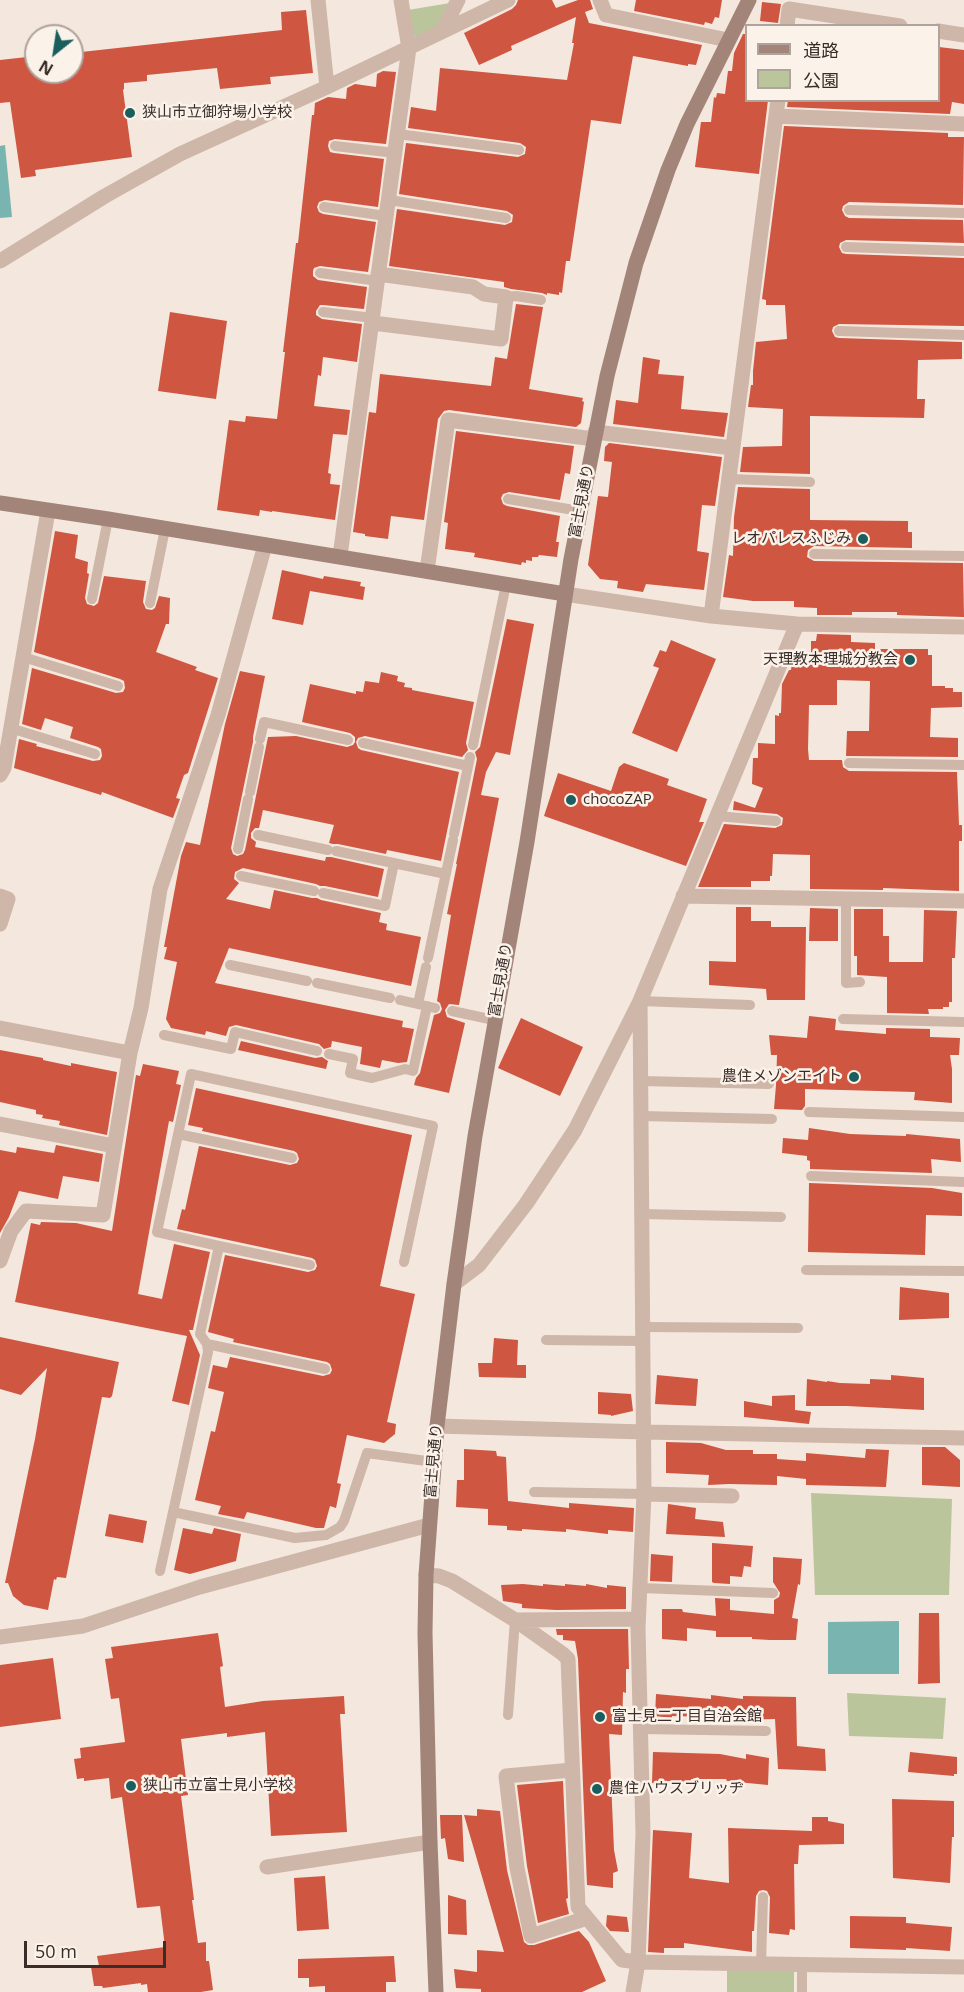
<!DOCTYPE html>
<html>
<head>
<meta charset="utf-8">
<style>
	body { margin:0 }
	#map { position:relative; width:964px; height:1992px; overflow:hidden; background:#f4e7dd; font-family:"Open Sans","Noto Sans JP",sans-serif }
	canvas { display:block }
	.legend { position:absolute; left:745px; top:24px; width:195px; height:78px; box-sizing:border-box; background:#fbf2ea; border:2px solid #aea39d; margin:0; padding:8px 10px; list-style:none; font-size:18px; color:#3a2d29 }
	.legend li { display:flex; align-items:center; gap:12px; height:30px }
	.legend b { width:30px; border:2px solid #aea39d }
	.north { position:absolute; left:24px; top:24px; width:60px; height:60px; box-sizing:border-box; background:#fbf2ea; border:2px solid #aea39d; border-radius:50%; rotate:210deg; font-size:16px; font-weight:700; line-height:24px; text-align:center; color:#3a2d29 }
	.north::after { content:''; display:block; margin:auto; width:21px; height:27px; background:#1a5f5e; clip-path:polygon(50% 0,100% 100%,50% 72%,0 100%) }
	.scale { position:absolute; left:24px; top:1941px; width:142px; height:27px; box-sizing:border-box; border:3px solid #3a2d29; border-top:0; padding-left:8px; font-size:18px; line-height:21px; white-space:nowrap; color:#3a2d29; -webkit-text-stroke:4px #fbf2ea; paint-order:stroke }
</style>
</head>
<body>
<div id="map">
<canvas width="964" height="1992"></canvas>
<ul class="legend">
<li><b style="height:8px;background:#a28479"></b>道路</li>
<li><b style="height:16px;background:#bbc59c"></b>公園</li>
</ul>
<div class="north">N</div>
<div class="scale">50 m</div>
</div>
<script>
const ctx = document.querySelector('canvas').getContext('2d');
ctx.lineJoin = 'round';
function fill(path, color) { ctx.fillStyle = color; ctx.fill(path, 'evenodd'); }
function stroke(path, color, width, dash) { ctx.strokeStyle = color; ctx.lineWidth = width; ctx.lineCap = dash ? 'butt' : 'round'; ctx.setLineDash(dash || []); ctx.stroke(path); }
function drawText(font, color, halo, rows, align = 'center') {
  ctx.font = font + ' "Open Sans","Noto Sans JP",sans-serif'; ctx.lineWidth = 5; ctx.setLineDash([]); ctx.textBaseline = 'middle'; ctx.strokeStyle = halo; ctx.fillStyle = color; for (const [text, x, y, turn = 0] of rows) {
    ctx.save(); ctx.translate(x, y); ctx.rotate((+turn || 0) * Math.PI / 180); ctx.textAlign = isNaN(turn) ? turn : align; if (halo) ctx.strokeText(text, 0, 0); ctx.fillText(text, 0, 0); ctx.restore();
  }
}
fill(new Path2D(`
	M450,3L434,32L419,39L411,33L408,10Z
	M811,1493L952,1499L949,1595H815Z
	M847,1693L946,1698L943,1739L849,1736Z
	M727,1968L794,1971V1992H727Z`), '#bbc59c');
fill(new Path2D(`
	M5,145L12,217L0,218V146Z
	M899,1621V1674H828V1622Z`), '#7ab4b1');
fill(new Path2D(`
	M518,0H552L556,8L578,0H590L593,9L585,12L589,23L702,45L696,65L688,64V66L633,56L621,124L591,120L570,261H566L562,293L559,292V295L547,293V295L542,293L511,289L504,287V282L389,266L397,209L505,225L512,222L513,215L507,211L399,194L406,143L518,157L525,154L526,147L520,143L408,128L411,107L436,111L440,68L567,80L574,43H572L576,17L511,46L512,50L479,65L464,33L512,9L516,5Z
	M636,0H722L719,18L715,17L712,24L705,22L704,25L634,11Z
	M762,2L781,4L778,23L760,21Z
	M306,10L313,73L270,77L271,84L220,89L217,68L147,75V81L124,83V89L123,90L132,157L35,170L36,176L21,178L10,102L0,103V60L36,56V72H72V53L282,30L281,12Z
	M743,34H747V100H768L759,174L695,167L701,122H711L714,97L716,98L717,93L725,94L728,71H732L734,53Z
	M939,47L964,50V104L952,102L950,114L787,107L788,100H942H939Z
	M383,71L396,72L386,144L335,139L329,141L328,146L330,152L334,153L384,159L378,207L325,200L319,202L317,207L319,212L323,214L376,222L368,272L320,266L314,268L313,271V276L318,280L367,287L364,309L323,305H320L316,311V315L322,319L362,324L357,362L323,357L321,376L318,375L314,406L350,410L347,435L333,434L328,473L331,474L330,484L340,485L335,520L272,511V512L260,510L259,516L217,510L229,420L245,422L246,416L277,419L285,352H283L296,243H298L312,115H314L315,103L328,97L346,99L347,88L355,84L376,87L377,74Z
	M784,126L948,133V137H964L963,205L849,202L843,206L842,210L845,216L849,218L963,220L964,243L846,240L840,243L839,247L842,253L846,254L964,258V326L839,324L833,327L832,331L835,337L839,338L962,342V359L918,360L917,399H925L924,418L810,416V474L740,472L743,447L782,446L783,409L748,407L751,385H753V371L756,342L787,339L785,305H766V300L762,299Z
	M516,304L543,307L529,389L583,398L582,401L584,402L581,423L576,427L449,410L444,411L438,419L424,520L391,516L388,539L365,536V534L353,532L369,412L376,413L380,374L491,386L495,357L507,359Z
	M170,312L227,321L216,399L158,391Z
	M643,357L660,360L658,374L684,376L681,409L728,413L724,437L613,424L616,400L638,403Z
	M456,431L574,446L570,474L565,473L560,500L509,492L503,494L501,498L503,504L507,506L560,516L556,542H559L557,557L539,555L538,557H532V561L526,560V563L522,562L521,565L474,557L475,553L445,549L448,523L444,522Z
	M609,443L722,457L715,506L702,505L697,551L709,553L704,590L646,584L643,592L617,588L618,581L600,579L588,565L598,496L608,497L612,462L604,461L605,447Z
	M738,487L810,489V520L908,521V532H912V548L814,546L808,550L807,557L814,561L963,563L964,617L897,615V612H852V615H817V608L794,607V601H753L723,597L729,555L733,556L734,517Z
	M55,531L78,535L75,558L88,562L87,573L89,574L85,598L87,604L94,606L98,603L104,576L146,581L143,602L146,609L152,610L155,608L159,596L170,598L169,624H166L156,652L197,667L195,670L218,678L188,773L184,775L176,798L180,799L173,818L102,792L101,795L14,768L19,739L37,744L36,746L93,761L100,760L102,756L101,749L98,747L70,738L73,727L45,718L41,730L22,724L32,668L116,693L123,692L125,688L124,681L120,679L34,652Z
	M282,570L323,579L324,576L361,582L360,586L365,587L363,600L310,591L303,625L272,619Z
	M507,619L534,624L510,755L496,752L486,772L481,795L499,798L459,1005L449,1004L445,1010L447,1017L465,1023L449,1093L414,1085L416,1078L420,1073L434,1015L440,1013L442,1009L440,1003L437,1001L451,915L447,914L457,864H456L477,759L475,752L480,747Z
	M817,634L851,635V642L875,643V649H928V655H932V686H945V688H953V692H962V707L931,708L930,737L958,738V757L846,756L847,731H869L870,681L837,680V705H809L808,749L809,760H842L843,767L849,771L957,772L959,825H962V841H959V891L883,888V890L810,889V855L773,854L772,876H770V881H751V887H698L724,824L775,828L782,825L783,818L777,814L733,810L734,801L755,808L763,788L752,784L753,758H758V743L775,744V715L779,716V713H781L782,684L789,670H791L792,662L811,664V641H816Z
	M671,640L716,659L677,752L632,733L659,668L653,666L660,650L666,652Z
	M240,671L265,676L253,737V742L231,848L233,854L237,856L243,854L245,850L268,737L296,736L347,747L353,745L355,742V737L350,733L302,722L310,684L356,694V691L363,692L365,681L379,683L381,672L398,676L397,681L405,683L404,687L412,688V690L474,702L466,743L468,750L462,757L365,736L358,738L356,742L358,748L361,750L459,772L441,861L387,850L386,854L338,844H333L329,843L334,825L263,810L259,828H255L251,833V838L256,842L255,847L325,861L326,857H331L384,869L378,897L325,886H320L316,884L243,868L235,872L234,879L239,883L226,899L270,909L274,890L312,898H317L321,900L381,913L379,922L387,924L386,930L421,937L411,986L229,948L215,983L403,1021L402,1027L414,1029L407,1062L398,1063L382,1060L380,1068L360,1064L362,1047L332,1041L331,1047L324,1049L319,1044L236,1025L229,1027L226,1036L206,1031L205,1035L171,1028L166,1019L177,962L164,959L167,947H164L181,856L186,842L200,845L225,724Z
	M624,763L669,779L667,785L707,799L699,822H704L686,866L544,816L558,773L611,791L619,767Z
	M736,907H751V921H771V927H806L805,1000H767L766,989L709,985V961L736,962Z
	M810,908L838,909V941H809Z
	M854,909H883V936H889V962H923L924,910L957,911L955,958H952V1002H949V1007H943V1009H928L929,1014L887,1013V977L857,975V956H854Z
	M809,1016L836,1019L835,1030L886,1034V1028L930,1029V1037L960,1038L959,1055H950L952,1069V1103L914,1100L915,1092L805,1089V1106L802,1110L774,1109L776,1085L777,1055H771L769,1035L807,1038Z
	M521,1018L583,1047L560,1096L498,1068Z
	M241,1041L315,1058L322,1057L328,1061L326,1069L238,1050Z
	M0,1050L43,1058V1060L71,1066V1063L117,1072L107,1135L59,1125L60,1121L42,1118L43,1115L36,1114V1110L0,1102Z
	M143,1064L179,1071L176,1084L181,1085L173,1122L169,1121L138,1294L162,1299L174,1244L210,1252L193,1330H189L200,1355L189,1405L172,1401L187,1336L15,1302L31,1223L40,1225L41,1222L76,1223L112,1231L136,1075L140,1076Z
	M196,1088L412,1135L380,1286L415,1294L387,1422L396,1424L395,1434L384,1443L347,1435L337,1483L341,1484L336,1508L330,1506L324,1528H316L247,1512L244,1519L218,1514L221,1506L195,1500L211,1431L215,1432L224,1392L208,1388L213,1365L227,1368L230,1357L323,1376L330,1374L332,1370L330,1364L327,1362L233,1342L234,1339L208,1332L225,1255L308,1272L315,1270L317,1266L315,1260L312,1258L177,1229L182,1209L185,1210L199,1146L290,1165L297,1163L299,1159L297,1153L294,1151L202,1131L203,1128L188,1125Z
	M809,1128L850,1134L906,1136V1134L960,1139L961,1162L931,1159L932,1173L810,1169V1161L807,1160V1156L782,1153L783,1138L808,1140Z
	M56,1145L103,1154L99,1182L63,1176L58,1199L19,1191L9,1217L0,1233V1150L16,1153L17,1147L54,1153Z
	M809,1183L932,1188L962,1193V1216L926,1215L925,1255L808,1252Z
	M900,1287L949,1293V1318L899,1320Z
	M0,1337L119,1362L112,1396L110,1398L102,1397L66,1578L57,1577L56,1580L54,1579L48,1610L24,1605L13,1596L8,1583H5L35,1439L47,1368L21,1395L0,1389Z
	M494,1338L518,1340L517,1365H526V1378L479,1377L478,1363H492Z
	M657,1375L698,1379L696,1406L655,1404Z
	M891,1375L924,1378V1410L847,1406H806L807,1379L827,1382V1381L840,1383L870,1384V1379L891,1380Z
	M598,1392L631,1394L633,1411L611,1416V1415L598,1414Z
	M795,1395V1410L811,1412L809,1424L744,1417V1401L772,1406V1396Z
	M666,1442L701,1443L726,1450H753V1454H777V1459L806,1461V1453L865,1458L866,1449L889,1450L886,1487L806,1485V1479L777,1476V1485L729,1484L708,1485L709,1475L666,1473Z
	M922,1447H945L960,1460V1487L922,1485Z
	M464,1449L496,1451L497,1456L506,1457L508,1501L569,1508V1503L634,1508L633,1532L608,1530V1534L566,1529V1532L522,1529V1531L507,1530V1526L488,1525V1509L456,1507L457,1480H464Z
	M668,1504L696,1508L695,1519L723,1522L725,1537L666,1534Z
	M109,1514L147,1521L143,1543L105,1536Z
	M183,1528L212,1534L214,1528L241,1534L236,1561L190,1574L174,1570Z
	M712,1543L753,1546L751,1567L744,1566L742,1577L730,1576V1584L714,1583L712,1582Z
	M651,1554L673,1556L672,1582L650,1581Z
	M773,1557L802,1559L800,1585L798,1584L792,1618L798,1619L796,1640H770L752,1639V1637H716V1631L687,1628V1641L662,1639V1609H682L683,1612L716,1616L715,1598L730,1599V1610L774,1614V1600L779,1597L780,1593L773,1582Z
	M523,1584L543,1586V1584L565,1586V1584L586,1586V1584L607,1588V1585L626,1587V1609L556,1610L522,1608V1604L503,1601L501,1585Z
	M919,1613H939L940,1683L918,1684Z
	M556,1629H628L629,1669H626V1693L623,1692L622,1735L609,1734L614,1850L618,1871L613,1873V1888L587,1885L578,1659L575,1641L563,1640V1635H557Z
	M218,1633L223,1666L220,1667L225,1707L263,1701L344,1696L345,1714H340L347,1832L271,1836L265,1732L227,1737V1733L181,1739L188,1795L181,1796L194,1900H192L198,1943L206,1942V1961H209L213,1990L201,1992H148L147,1984L141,1985V1983L103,1988L102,1986H94L91,1967L99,1966L97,1956L165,1947L160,1906L137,1908L122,1797L111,1799L109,1778L84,1781V1778L77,1779L74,1759L81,1758L80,1748L125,1742L119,1698L111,1699L105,1659L113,1658L111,1647Z
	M53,1658L61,1719L0,1727V1665Z
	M656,1694L711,1699V1695L743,1699V1696L796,1697L797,1746L825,1749L826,1771L778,1769L775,1719L736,1720L712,1717L672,1716V1718L655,1716Z
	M653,1752L720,1754L746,1759V1754L769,1758L768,1785L727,1781L726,1779H691V1782L668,1781V1785L652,1783Z
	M910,1752L957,1757V1774H954V1776L908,1772Z
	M563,1781L568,1898L566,1899L569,1914L538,1923L527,1866L517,1785Z
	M892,1799L954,1801V1837H952L950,1883L893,1878Z
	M477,1809L500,1811L507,1870L524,1942L528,1945H534L579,1931L589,1942L606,1981L582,1992H481V1989L456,1988L454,1969L477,1972V1950L504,1952L464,1815L477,1816Z
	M440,1815H462L464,1862L448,1859L445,1838L441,1839Z
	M812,1817H828V1821L844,1824V1844L799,1845L798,1864H794L795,1930L790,1929L789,1935L769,1933L770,1897L767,1891L763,1890L759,1891L756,1896L754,1931H752V1952L684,1943V1948H664V1953L648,1952L653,1830L692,1833L689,1878L729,1883L728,1828L812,1831Z
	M325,1876L329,1929L297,1931L294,1878Z
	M448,1895L466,1900L467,1935L448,1934Z
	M607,1915L627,1917L629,1932L610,1931L606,1926Z
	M850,1916L906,1917V1923L952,1927L950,1951L906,1948V1950L850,1948Z
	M394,1956L396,1982H386V1992H325V1986L309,1987V1978H298V1959Z`), '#cf5640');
stroke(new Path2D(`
	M398,134L519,150
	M335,146L395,153
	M389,200L506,218
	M324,207L386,216
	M849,210L964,213
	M846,247L964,251
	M320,273L378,281
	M506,297L516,296L541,300
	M323,312L373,318
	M839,331L964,335
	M729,479L810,482
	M508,499L580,511
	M814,554L964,556
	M92,599L108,519
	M150,603L165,529
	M23,657L118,686
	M10,728L95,754
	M260,739L264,722L348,740
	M363,743L468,766
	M473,745L506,584
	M849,763L964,765
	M250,792L259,747
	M716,816L776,821
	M454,834L470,757
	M258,835L328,850
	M238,849L248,799
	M336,851L446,874
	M241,876L314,891
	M323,893L385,906L394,863
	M846,899V983L860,982
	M428,958L453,840
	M230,965L307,981
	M317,983L390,998
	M400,1000L435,1008
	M640,1001L750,1005
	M418,1004L426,967
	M452,1011L494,1020
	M843,1019L964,1022
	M164,1035L231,1049L235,1032L317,1051
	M329,1054L353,1059L350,1073L372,1078L405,1069L413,1071L427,1006
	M641,1081L769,1084
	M809,1112L964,1117
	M641,1116L772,1119
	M178,1134L292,1158
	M811,1176L964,1182
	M642,1214L781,1217
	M219,1246L310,1265
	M404,1262L433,1126L191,1074L157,1232L219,1246L200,1334L207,1344L208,1352L173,1512L295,1538L326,1535L340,1527L344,1521L367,1453L434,1462
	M806,1270L964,1271
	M643,1327L798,1328
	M546,1340L643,1341
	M207,1344L325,1369
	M534,1492L644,1494
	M160,1571L173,1512
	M640,1588L773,1593
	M508,1715L515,1620
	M641,1729L766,1731
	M761,1964L763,1897
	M802,1992V1964`), '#ceb6a8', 10);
stroke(new Path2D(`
	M318,0L327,87
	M600,0L606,15L728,40
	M787,26L789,9L900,26
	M443,30L458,0
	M938,31L964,35
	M776,116L964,124
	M0,261L105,196L180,154L327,87L508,0
	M373,323L501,339L506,297L484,294L473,287L378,274
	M595,432L733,448
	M340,556L409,48L401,0
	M427,571L448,420L594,439
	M565,594L711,616L797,624L964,627
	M711,616L778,100
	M0,775L4,768L48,511
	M0,896L8,899L0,924
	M683,896L964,901
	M0,1028L130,1053
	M0,1124L114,1146
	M0,1261L11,1231L26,1211L103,1215L130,1053L141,1008L160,889L218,715L265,545
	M454,1284L479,1265L526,1204L575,1130L640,1001L797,624
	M437,1426L644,1432L964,1438
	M644,1494L732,1496
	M426,1575L439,1576L452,1581L515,1620L563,1654L568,1659L578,1907L622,1960L638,1962L964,1967
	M515,1620L638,1619
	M0,1637L83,1626L200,1587L429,1525
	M572,1770L506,1776L517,1868L531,1936L587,1918
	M267,1867L430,1842
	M633,1992L638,1962L643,1834L638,1628L644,1494L640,1001`), '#ceb6a8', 15);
stroke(new Path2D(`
	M0,503L108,519L565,594
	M436,1992L430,1842L425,1633L426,1575L437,1426L454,1284L475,1136L527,842L571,559L607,376L636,263L668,170L687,124L749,0`), '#a28479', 15);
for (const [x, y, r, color] of [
	[130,113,6,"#1a5f5e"],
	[863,539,6,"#1a5f5e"],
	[910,660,6,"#1a5f5e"],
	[571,800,6,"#1a5f5e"],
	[854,1077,6,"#1a5f5e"],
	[600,1717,6,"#1a5f5e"],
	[131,1786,6,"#1a5f5e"],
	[597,1789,6,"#1a5f5e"]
]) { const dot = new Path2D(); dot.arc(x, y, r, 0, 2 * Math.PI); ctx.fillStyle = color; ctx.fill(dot); stroke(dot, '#fbf2ea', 2); }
drawText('15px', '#3a2d29', '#fbf2ea', [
	["狭山市立御狩場小学校",142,113],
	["レオパレスふじみ",851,539,"right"],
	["天理教本理城分教会",898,660,"right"],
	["chocoZAP",583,800],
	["農住メゾンエイト",842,1077,"right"],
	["富士見二丁目自治会館",612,1717],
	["狭山市立富士見小学校",143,1786],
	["農住ハウスブリッヂ",609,1789]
], 'left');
drawText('15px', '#3a2d29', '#fbf2ea', [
	["富士見通り",582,501,-79],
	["富士見通り",501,980,-80],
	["富士見通り",434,1461,-85]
]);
</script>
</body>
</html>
